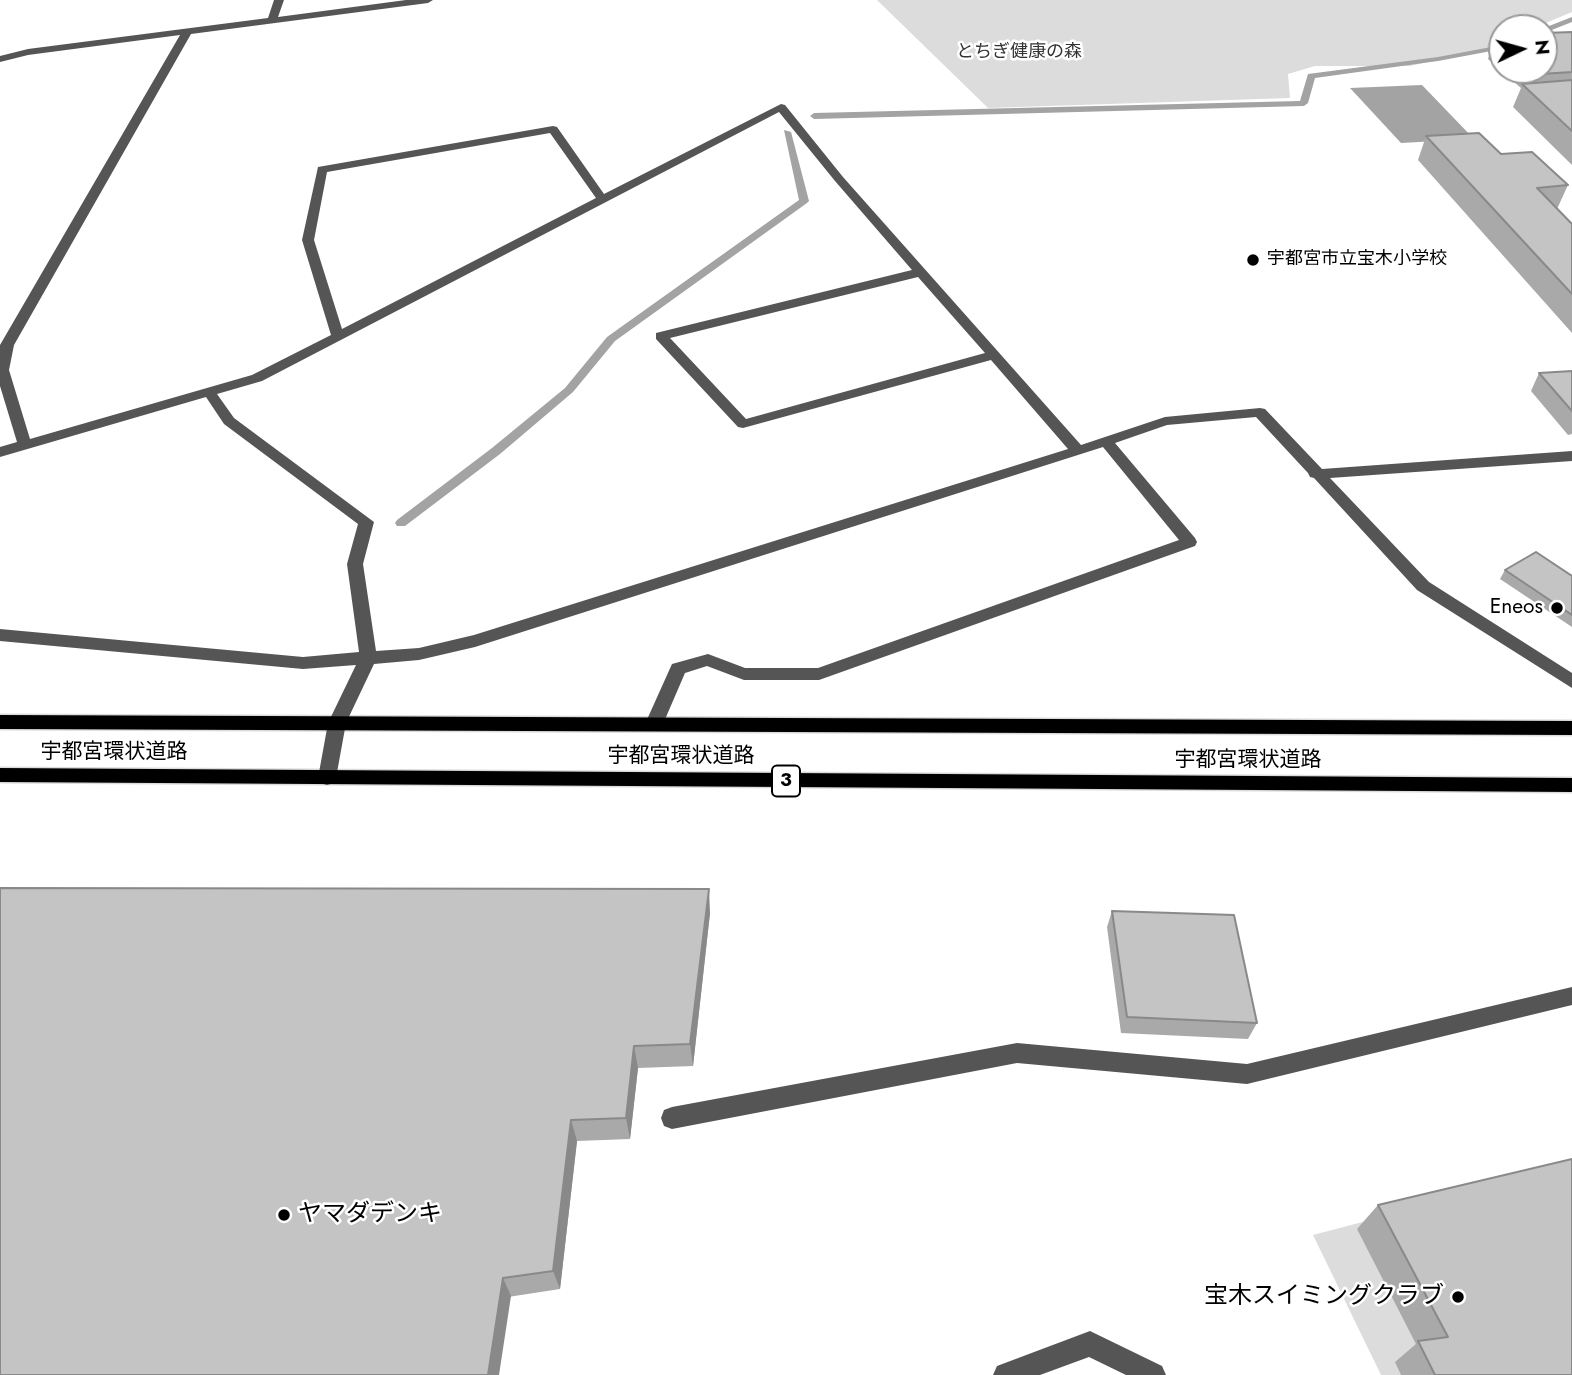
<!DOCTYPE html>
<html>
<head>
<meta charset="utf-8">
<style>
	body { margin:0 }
	#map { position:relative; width:1572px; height:1375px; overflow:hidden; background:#fff; font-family:Jost,sans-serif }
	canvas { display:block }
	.north { position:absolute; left:1488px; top:14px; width:70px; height:70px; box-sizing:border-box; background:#fff; border:2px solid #999; border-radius:50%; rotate:85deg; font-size:19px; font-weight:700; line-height:28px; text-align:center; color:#000 }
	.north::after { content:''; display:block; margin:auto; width:24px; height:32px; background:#000; clip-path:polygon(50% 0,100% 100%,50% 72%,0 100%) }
</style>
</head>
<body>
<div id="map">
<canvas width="1572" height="1375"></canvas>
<div class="north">N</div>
</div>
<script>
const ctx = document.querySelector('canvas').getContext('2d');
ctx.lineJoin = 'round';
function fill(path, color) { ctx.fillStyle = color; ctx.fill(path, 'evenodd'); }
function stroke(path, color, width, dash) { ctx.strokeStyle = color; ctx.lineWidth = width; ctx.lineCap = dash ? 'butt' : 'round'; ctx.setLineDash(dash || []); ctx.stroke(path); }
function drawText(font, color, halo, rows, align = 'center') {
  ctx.font = font + ' Jost,"Noto Sans JP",sans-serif'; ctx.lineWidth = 5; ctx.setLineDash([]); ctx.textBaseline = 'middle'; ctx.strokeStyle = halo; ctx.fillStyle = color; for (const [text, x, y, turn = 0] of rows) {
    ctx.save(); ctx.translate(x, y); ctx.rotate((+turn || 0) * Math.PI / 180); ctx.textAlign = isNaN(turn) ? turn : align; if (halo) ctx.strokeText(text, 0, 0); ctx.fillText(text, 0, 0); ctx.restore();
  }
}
fill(new Path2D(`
	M877,0H1572V12L1534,28H1502V44L1498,46L1410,66H1315L1288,74L1290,98L988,108Z
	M1572,1167V1375H1381L1313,1235Z`), '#dcdcdc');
fill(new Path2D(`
	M1422,85L1474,139L1401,143L1350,88Z`), '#a3a3a3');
fill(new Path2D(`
	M1572,17V22L1544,33V28Z
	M1502,45V49L1438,61L1315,78L1308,103L1304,106L814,119L810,116L814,113L1300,101L1308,74L1438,57Z
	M784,130L791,132L809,201L807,203L615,341L573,392L500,454L405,526H397L395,523L397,520L492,448L565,388L607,337L799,200Z`), '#a3a3a3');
const major = new Path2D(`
	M0,715L1572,721V735L0,729Z
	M0,768L1572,778V792L0,782Z`);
stroke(major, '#dbdbdb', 3);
fill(new Path2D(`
	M274,0H284L278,17L406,0H433L428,3L191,34L14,345L9,370L30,439L252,375L331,335L302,240L318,167L553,126L557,127L604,194L781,104L785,105L843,177L1081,445L1165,417L1260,408L1265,409L1322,469L1572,451V461L1330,478L1429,582L1572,673V688L1417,590L1314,478L1310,477L1308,473L1256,417L1167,425L1115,443L1195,538L1197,542L1195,546L819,680H744L707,666L685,673L663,724L660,729H648L645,724L672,664L708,654L745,668H818L1179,540L1103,447L475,647L419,660L374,664L346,723L336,778L334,783L327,785L320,783L318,778L328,723L356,665L303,669L0,641V629L303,657L359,652L347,564L358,524L224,424L206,397L0,457V447L17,442L0,386V345L180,35L28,55L0,62V56L28,49L268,18ZM779,112L835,181L912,270L656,333V339L738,427L743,428L991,360L1068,449L474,635L419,648L376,651L363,564L374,522L234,418L217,394L262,381ZM550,133L596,198L342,329L314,240L327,172ZM918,277L985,353L746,419L670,338Z
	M1572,987V1005L1247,1084L1017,1063L672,1129L664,1126L661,1118L664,1110L672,1107L1017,1043L1247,1064Z
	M1090,1331L1162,1366L1166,1375H1126L1089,1357L1040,1375H993L997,1366Z`), '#555');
fill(major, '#000');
fill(new Path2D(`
	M1572,32V165L1513,107L1521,88L1488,59L1496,37L1502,36V70H1544Z
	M1426,136L1501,154L1568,185L1557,209L1572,224V333L1418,160Z
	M1572,371V434L1568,435L1531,391L1539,373Z
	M1505,570L1572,576V627L1500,579Z
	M1112,911L1257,1023L1248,1039L1121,1033L1107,927Z
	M710,913L693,1066L638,1068L630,1139L577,1141L560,1289L0,1375Z
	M1378,1205L1572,1375H1401L1395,1362L1416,1344L1357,1229Z`), '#a9a9a9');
fill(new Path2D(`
	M709,889L710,913L693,1066L690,1044Z
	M634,1046L638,1068L630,1139L626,1118Z
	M571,1120L577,1141L560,1289L553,1271Z
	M503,1278L511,1296L499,1375H488Z`), '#898989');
const building = new Path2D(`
	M1572,32V72L1541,74L1536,70H1544V33Z
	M1502,36V42L1496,37Z
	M1572,80V131L1522,84Z
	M1479,133L1501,154L1532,152L1568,185L1537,188L1572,224V294L1426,136Z
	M1572,371V411L1539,373Z
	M1536,552L1572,576V615L1505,570Z
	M0,888L709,889L690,1044L634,1046L626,1118L571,1120L553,1271L503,1278L488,1375H0Z
	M1112,911L1234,915L1257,1023L1127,1017Z
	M1572,1159V1375H1435L1418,1341L1448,1337L1378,1205Z`);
fill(building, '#c4c4c4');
stroke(building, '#898989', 2);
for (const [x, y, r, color] of [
	[1253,260,7,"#000"],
	[1557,608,7,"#000"],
	[284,1215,7,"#000"],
	[1458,1297,7,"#000"]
]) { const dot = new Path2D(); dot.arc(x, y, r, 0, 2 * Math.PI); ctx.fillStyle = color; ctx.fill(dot); stroke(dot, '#fff', 2.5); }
drawText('18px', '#333', '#fff', [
	["とちぎ健康の森",1019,53]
]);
drawText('18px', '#000', '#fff', [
	["宇都宮市立宝木小学校",1267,260]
], 'left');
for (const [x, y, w] of [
	[786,781,28]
]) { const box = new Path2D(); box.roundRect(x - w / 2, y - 15.5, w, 31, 5); ctx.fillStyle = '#fff'; ctx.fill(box); stroke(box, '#000', 2); }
drawText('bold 19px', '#000', null, [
	["3",786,781]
]);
drawText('21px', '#000', '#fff', [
	["Eneos",1543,608]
], 'right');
drawText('21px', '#000', '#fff', [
	["宇都宮環状道路",114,753],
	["宇都宮環状道路",681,757],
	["宇都宮環状道路",1248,761]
]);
drawText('24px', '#000', '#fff', [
	["ヤマダデンキ",298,1215],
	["宝木スイミングクラブ",1444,1297,"right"]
], 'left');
</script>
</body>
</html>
